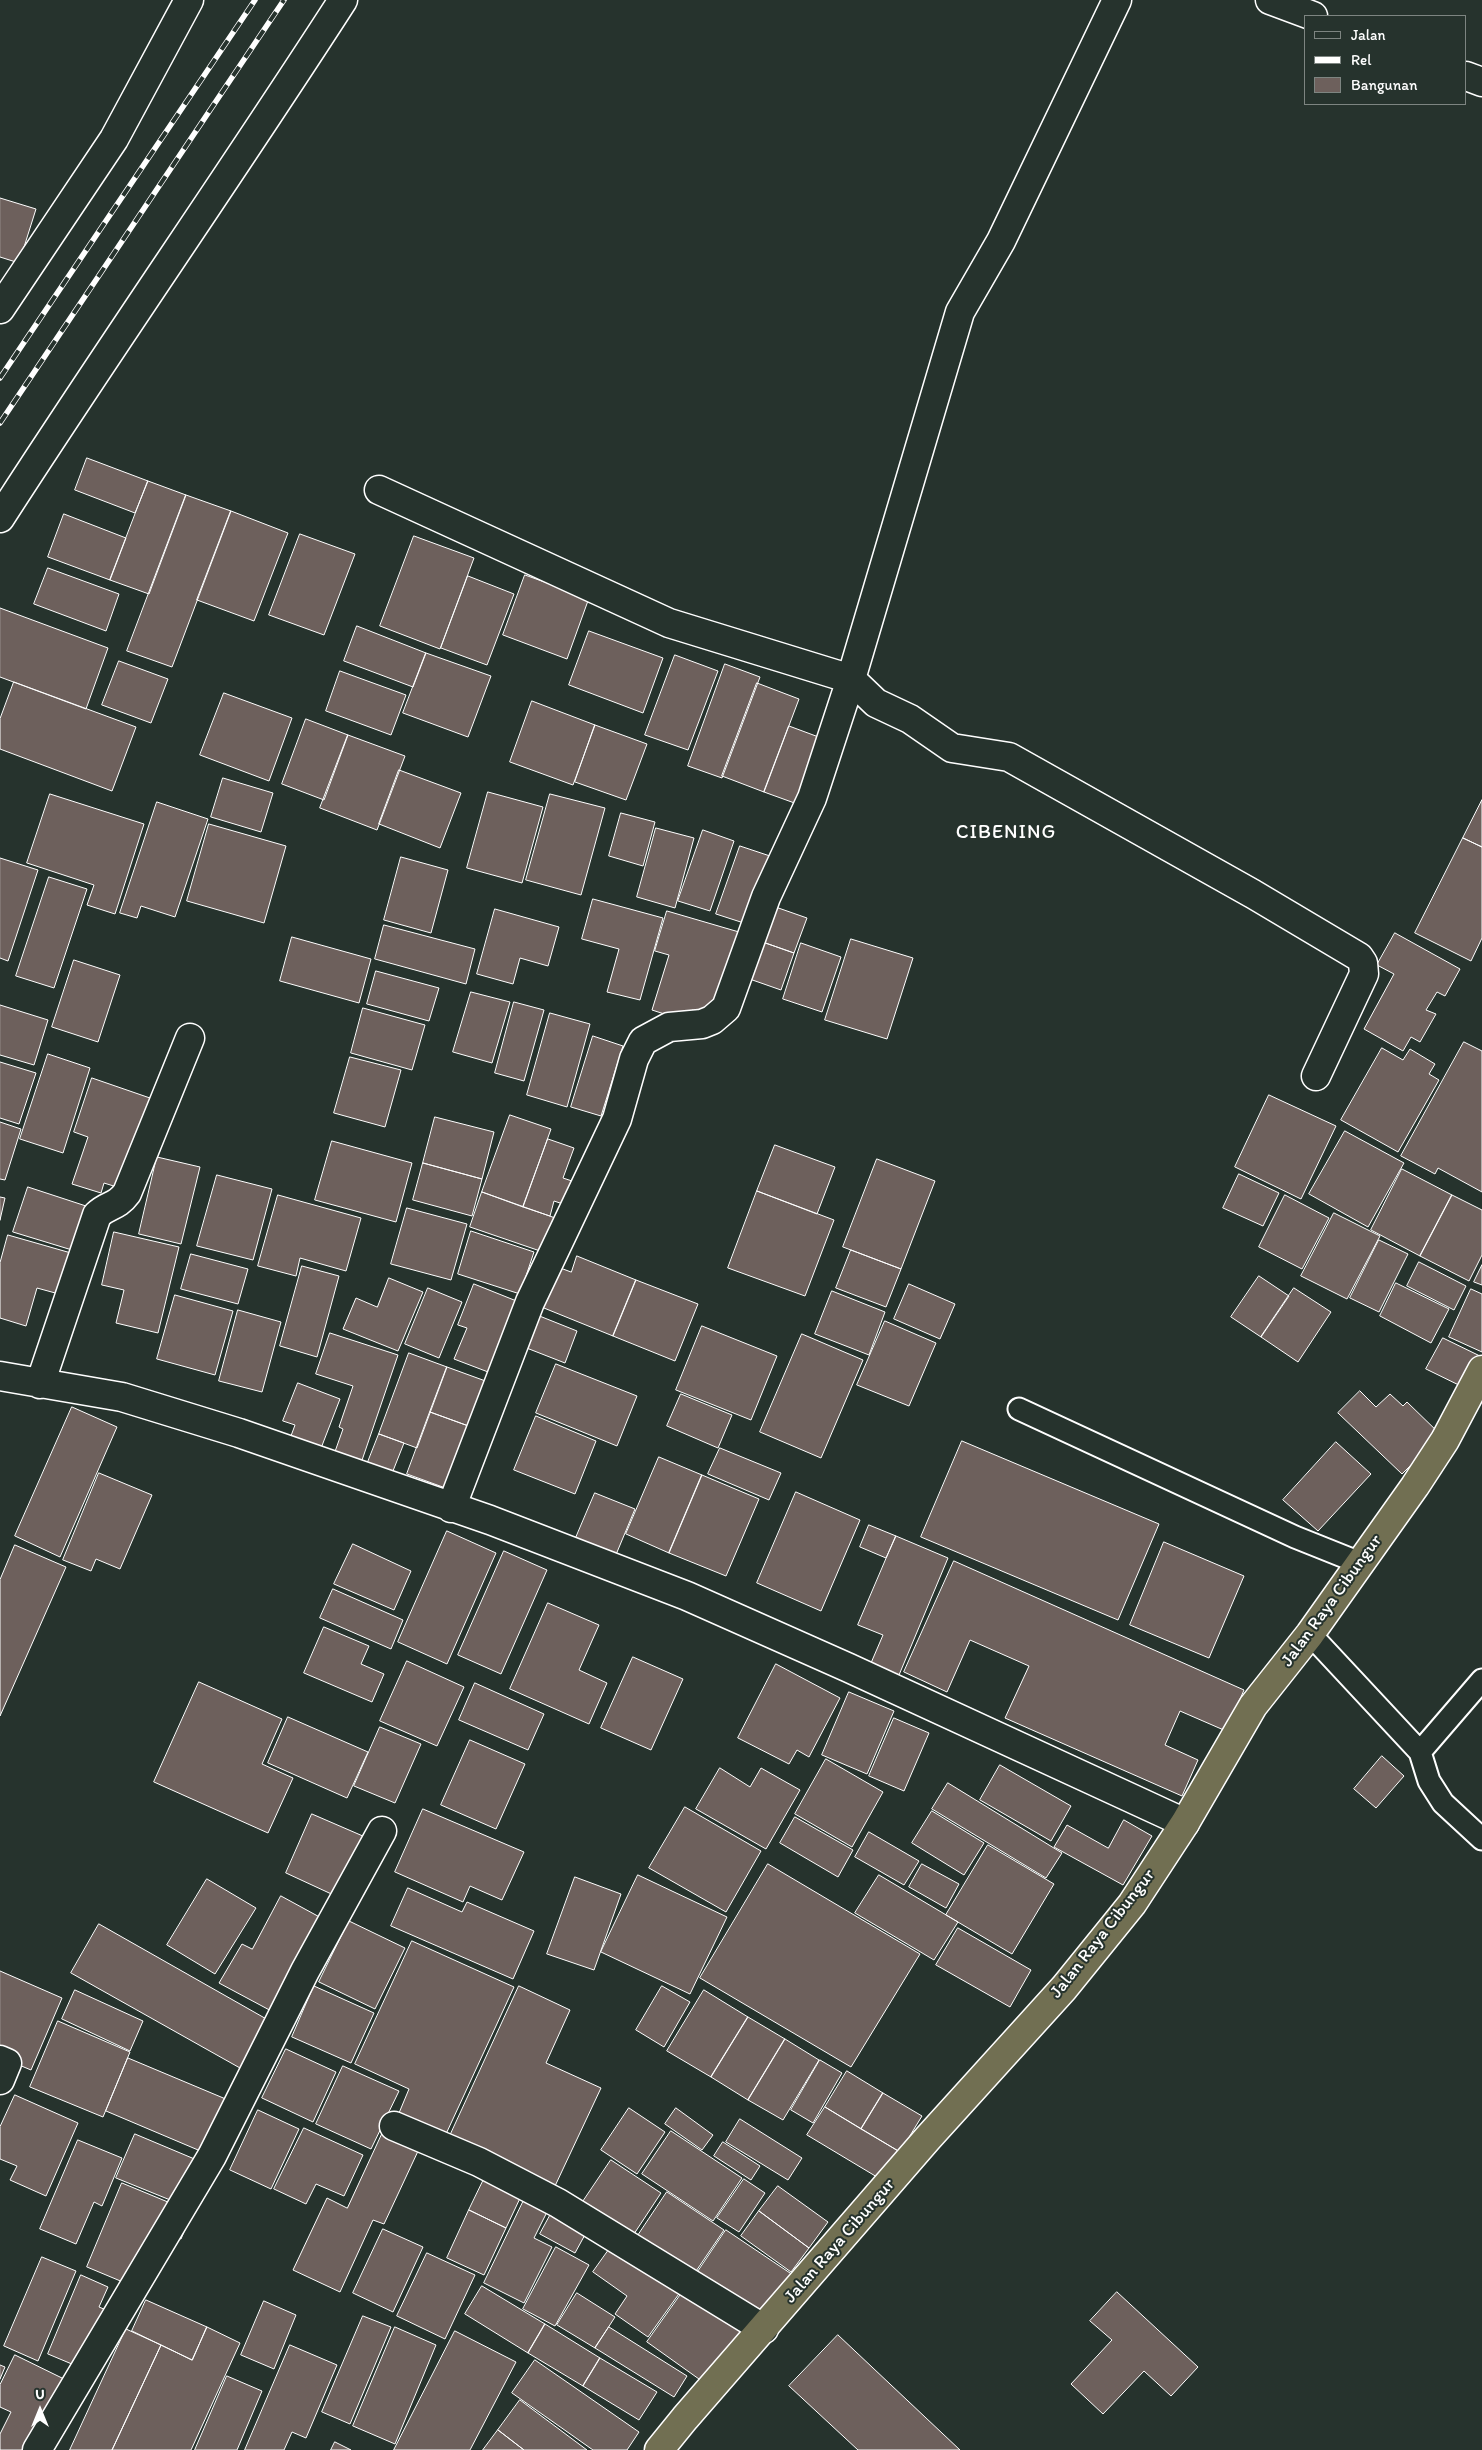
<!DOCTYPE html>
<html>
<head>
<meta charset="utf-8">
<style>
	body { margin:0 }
	#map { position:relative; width:1482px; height:2450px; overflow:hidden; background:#26332d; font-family:Itim,sans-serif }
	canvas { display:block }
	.legend { position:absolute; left:1304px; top:15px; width:162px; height:90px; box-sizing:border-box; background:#26332d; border:1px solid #7d8581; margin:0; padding:6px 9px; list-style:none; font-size:15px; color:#fff }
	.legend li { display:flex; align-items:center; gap:10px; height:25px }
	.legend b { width:25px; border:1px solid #7d8581 }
	.north { position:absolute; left:15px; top:2385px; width:50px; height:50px; -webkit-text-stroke:4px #26332d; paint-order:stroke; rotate:0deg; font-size:14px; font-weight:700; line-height:20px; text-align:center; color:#fff }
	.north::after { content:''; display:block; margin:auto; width:18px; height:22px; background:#fff; clip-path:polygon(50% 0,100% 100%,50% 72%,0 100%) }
</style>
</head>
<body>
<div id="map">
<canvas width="1482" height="2450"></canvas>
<ul class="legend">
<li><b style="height:6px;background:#26332d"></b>Jalan</li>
<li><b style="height:6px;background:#fff"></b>Rel</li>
<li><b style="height:14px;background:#6d605c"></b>Bangunan</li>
</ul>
<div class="north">U</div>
</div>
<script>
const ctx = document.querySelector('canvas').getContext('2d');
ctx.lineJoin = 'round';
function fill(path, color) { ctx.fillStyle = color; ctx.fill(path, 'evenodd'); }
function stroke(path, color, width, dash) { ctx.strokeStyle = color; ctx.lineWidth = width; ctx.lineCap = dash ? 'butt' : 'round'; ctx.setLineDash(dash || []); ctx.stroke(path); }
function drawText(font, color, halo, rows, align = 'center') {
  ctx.font = font + ' Itim,sans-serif'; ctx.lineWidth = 4; ctx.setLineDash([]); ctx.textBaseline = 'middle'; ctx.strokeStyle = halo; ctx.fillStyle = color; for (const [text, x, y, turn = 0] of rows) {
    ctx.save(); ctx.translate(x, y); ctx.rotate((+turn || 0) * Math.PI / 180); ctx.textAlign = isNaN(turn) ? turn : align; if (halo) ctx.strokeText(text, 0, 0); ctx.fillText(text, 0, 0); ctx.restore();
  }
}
const building = new Path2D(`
	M0,198L36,209L19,263L0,257Z
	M87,458L148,481L135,513L75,490Z
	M148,481L186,495L149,594L110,580Z
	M186,495L231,511L172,667L127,651Z
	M231,511L288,533L254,621L197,600Z
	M64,514L126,538L110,580L48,557Z
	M300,534L355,554L324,635L269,615Z
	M414,536L474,558L440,649L380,626Z
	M48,568L119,594L106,631L34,604Z
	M525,575L589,598L567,659L503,635Z
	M468,576L514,594L487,665L441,648Z
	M0,608L108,648L86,709L0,677Z
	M357,626L426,653L413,687L344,661Z
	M589,631L663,658L643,713L569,685Z
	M426,653L491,676L468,737L403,713Z
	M675,655L718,671L688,750L645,735Z
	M119,661L168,679L151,723L102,705Z
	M725,664L760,677L722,778L688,766Z
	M340,671L406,695L391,735L326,711Z
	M14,682L136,727L112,791L0,749V719Z
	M757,683L799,699L764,792L722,776Z
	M224,693L292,718L269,781L200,755Z
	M532,701L595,725L573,785L510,762Z
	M306,719L348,735L324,800L282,784Z
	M595,725L647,744L626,800L575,782Z
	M789,726L824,739L800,805L764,792Z
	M348,735L405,756L377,830L320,808Z
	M399,770L461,793L440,848L379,824Z
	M223,778L273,793L261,832L211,817Z
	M488,792L543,807L522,883L467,868Z
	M50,794L144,824L115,914L87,905L94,885L27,863Z
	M550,794L605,808L581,895L526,880Z
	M1482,800V847L1463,838Z
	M157,802L208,819L175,917L141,906L137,918L120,913Z
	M621,813L655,822L643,866L609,856Z
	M209,824L286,846L264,923L187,901Z
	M656,828L694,838L675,908L637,897Z
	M703,830L734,841L710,911L678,901Z
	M1463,838L1482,847V938L1471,961L1415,933Z
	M740,846L773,857L750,925L716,914Z
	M401,857L448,870L431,933L384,920Z
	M0,858L38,870L8,961L0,958Z
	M49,877L87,889L54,988L16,976Z
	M593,899L663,918L640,1000L607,992L619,949L582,939Z
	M767,904L807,918L794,953L754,939Z
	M495,909L559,927L548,966L520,958L513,984L477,974Z
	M667,911L739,932L713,1016L692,1010L689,1022L652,1010L669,955L655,951Z
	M384,925L475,949L466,984L375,959Z
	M1395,933L1460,969L1445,996L1437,992L1426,1010L1436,1014L1420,1042L1411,1037L1403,1051L1364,1029L1394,974L1377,965Z
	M292,937L371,959L359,1003L280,981Z
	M754,939L794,953L781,990L741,976Z
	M851,939L913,958L887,1039L825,1020Z
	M801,943L841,957L822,1012L783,999Z
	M74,960L120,975L98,1042L52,1027Z
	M376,971L439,988L429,1021L367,1004Z
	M471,992L510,1002L492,1063L453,1052Z
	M514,1002L544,1010L524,1081L495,1073Z
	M0,1005L48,1020L34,1065L0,1055Z
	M363,1008L425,1025L412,1070L351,1053Z
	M550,1013L590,1024L567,1107L527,1095Z
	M593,1036L623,1046L601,1116L571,1107Z
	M1464,1042L1482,1051V1192L1438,1168L1435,1174L1401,1156Z
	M1382,1048L1403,1060L1410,1049L1435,1064L1429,1074L1439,1080L1398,1152L1341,1120Z
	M48,1054L90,1068L63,1153L20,1139Z
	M350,1057L401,1070L385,1127L334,1113Z
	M0,1062L36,1073L19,1124L0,1118Z
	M92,1078L150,1098L120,1188L104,1183L101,1193L72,1184L88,1137L74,1132Z
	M1269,1095L1336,1126L1301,1199L1235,1167Z
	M510,1115L551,1129L523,1207L482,1192Z
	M435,1117L494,1132L482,1179L423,1163Z
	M0,1122L21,1129L5,1180L0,1179Z
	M1345,1131L1404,1163L1368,1227L1309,1194Z
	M548,1139L574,1148L563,1178L578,1183L569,1206L554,1201L550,1216L523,1207Z
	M332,1141L412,1163L396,1222L315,1200Z
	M775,1145L835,1167L817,1214L757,1191Z
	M157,1157L200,1167L181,1244L139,1234Z
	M877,1159L935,1181L901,1269L843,1247Z
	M423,1163L482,1179L472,1216L413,1200Z
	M1402,1169L1452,1195L1420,1256L1371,1230Z
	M1239,1174L1279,1193L1263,1226L1223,1208Z
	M217,1175L272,1189L253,1260L197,1246Z
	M28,1187L86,1206L72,1250L13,1232Z
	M757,1191L834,1220L805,1296L728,1268Z
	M482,1192L558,1219L546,1253L470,1227Z
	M278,1195L361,1218L346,1271L300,1258L296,1276L258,1266Z
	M1285,1195L1329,1218L1302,1269L1259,1247Z
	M1452,1195L1482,1210V1255L1469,1281L1420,1256Z
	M0,1197L5,1198L0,1220Z
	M407,1208L467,1224L451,1280L391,1264Z
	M1334,1213L1380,1236L1347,1299L1301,1276Z
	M471,1231L534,1252L520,1294L458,1274Z
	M114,1232L179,1247L158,1333L116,1323L124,1290L102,1285Z
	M8,1235L71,1253L59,1294L37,1288L26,1326L0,1318V1263Z
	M1379,1240L1408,1254L1379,1312L1350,1298Z
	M851,1250L901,1269L886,1307L836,1288Z
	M191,1254L248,1269L238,1304L181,1289Z
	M577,1256L636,1280L613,1336L539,1306L555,1266L571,1272Z
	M1419,1262L1466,1286L1454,1310L1407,1286Z
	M1482,1265V1285L1474,1282Z
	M302,1266L339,1276L317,1357L280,1346Z
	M1259,1276L1289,1296L1261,1337L1231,1317Z
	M389,1278L423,1292L398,1351L343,1329L356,1298L377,1307Z
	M636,1280L698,1304L675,1361L613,1336Z
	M1396,1283L1449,1309L1431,1343L1380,1316Z
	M474,1284L524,1304L496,1375L454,1359L467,1328L458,1325Z
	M909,1284L955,1304L940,1339L894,1319Z
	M428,1288L462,1302L439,1358L405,1344Z
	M1294,1288L1331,1312L1298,1362L1261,1337Z
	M1471,1289L1482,1294V1352L1449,1337Z
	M832,1291L885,1312L869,1355L815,1334Z
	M175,1295L233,1311L215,1375L157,1359Z
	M238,1310L281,1322L262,1392L219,1381Z
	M537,1315L577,1331L565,1363L524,1347Z
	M885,1321L936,1343L909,1406L857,1385Z
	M702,1326L777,1356L751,1420L676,1390Z
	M330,1333L398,1355L359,1469L332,1460L343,1429L339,1427L353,1386L316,1374Z
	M802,1334L863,1360L821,1458L760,1432Z
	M1443,1338L1482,1357L1469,1390L1426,1369Z
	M409,1353L447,1367L417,1448L379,1434Z
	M556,1364L637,1396L617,1446L536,1413Z
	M447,1367L491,1383L474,1428L430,1412Z
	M298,1383L340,1399L318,1456L288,1444L295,1425L283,1421Z
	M1360,1391L1376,1407L1390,1394L1403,1406L1407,1402L1441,1435L1402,1474L1338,1413Z
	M681,1394L732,1415L718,1448L667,1426Z
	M72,1407L117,1427L60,1557L15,1536Z
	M430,1412L474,1428L451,1490L407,1474Z
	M536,1416L596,1441L575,1494L514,1470Z
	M379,1434L404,1443L391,1476L366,1467Z
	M962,1441L1159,1524L1118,1620L921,1537Z
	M1336,1442L1371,1474L1318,1531L1283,1500Z
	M720,1448L781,1473L769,1500L708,1474Z
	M659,1457L702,1475L669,1553L626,1534Z
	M99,1473L152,1495L120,1569L96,1559L91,1571L63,1560Z
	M702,1475L759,1499L726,1576L669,1553Z
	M796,1492L860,1520L821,1611L757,1583Z
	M595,1493L635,1509L615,1557L575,1540Z
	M869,1525L896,1536L886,1558L860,1547Z
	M447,1531L496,1553L447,1664L398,1642Z
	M896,1536L948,1558L899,1675L871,1663L883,1635L858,1625Z
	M1164,1542L1244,1576L1209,1658L1130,1625Z
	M353,1544L411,1571L394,1610L334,1584Z
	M15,1545L66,1567L0,1716V1580Z
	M504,1551L547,1570L501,1674L458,1655Z
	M954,1561L1244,1690L1226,1731L1180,1711L1165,1745L1198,1760L1182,1796L1005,1718L1029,1666L970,1640L947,1692L904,1672Z
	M333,1589L403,1620L391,1649L320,1618Z
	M548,1603L599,1625L579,1670L607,1683L589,1724L510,1689Z
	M324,1627L369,1646L361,1664L384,1674L372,1702L304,1673Z
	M633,1657L683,1679L651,1750L601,1728Z
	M407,1661L464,1687L437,1746L380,1721Z
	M776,1664L840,1698L809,1757L797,1750L789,1764L738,1738Z
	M199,1682L282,1719L262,1764L293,1778L268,1833L154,1782Z
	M475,1683L544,1714L528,1750L459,1720Z
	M849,1692L894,1711L867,1774L822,1755Z
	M288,1717L368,1752L347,1798L268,1763Z
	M894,1718L929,1733L904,1791L869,1776Z
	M380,1727L421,1744L395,1803L354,1786Z
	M470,1740L525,1764L496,1829L441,1805Z
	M1382,1756L1404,1776L1376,1808L1354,1789Z
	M826,1759L883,1792L852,1847L795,1814Z
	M1000,1765L1071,1806L1051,1841L980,1800Z
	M720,1768L750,1787L761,1768L800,1790L766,1849L696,1809Z
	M948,1783L1062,1853L1046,1878L932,1809Z
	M685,1807L761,1851L726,1912L649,1868Z
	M423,1809L524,1852L502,1900L470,1886L463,1902L395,1872Z
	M932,1811L984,1843L964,1875L912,1843Z
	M312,1814L379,1843L353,1904L286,1873Z
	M795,1817L853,1850L838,1877L780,1843Z
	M1124,1820L1152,1836L1123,1885L1054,1847L1067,1825L1108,1848Z
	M869,1832L919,1861L904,1885L855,1857Z
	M988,1845L1054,1884L1012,1954L946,1915Z
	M768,1864L920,1954L851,2067L700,1978Z
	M922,1864L959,1884L946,1908L909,1887Z
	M638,1875L727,1917L690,1994L601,1952Z
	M879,1875L958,1922L934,1960L855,1913Z
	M575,1877L621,1894L594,1970L547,1954Z
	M207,1879L256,1908L215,1974L167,1945Z
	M408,1888L462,1912L467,1902L534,1931L513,1979L391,1926Z
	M281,1896L325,1920L290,2021L219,1983L242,1944L252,1949Z
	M349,1921L405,1948L375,2009L319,1982Z
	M99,1924L284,2029L256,2077L71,1973Z
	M958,1928L1031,1970L1010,2007L936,1965Z
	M412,1941L514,1987L446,2134L399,2113L409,2089L355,2064Z
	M0,1971L62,1998L31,2070L0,2057Z
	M314,1986L374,2013L351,2063L292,2037Z
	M519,1986L570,2010L546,2063L601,2088L555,2186L449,2138Z
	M662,1986L690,2002L664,2047L636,2030Z
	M75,1990L143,2021L130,2051L62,2019Z
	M704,1990L748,2017L711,2077L667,2051Z
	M748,2017L785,2039L748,2100L711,2077Z
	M58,2021L130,2052L103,2117L30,2087Z
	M785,2039L819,2060L783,2120L748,2100Z
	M286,2049L336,2072L313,2122L262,2098Z
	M128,2058L240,2105L217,2158L106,2111Z
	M820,2060L842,2073L813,2123L791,2110Z
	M343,2066L399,2091L371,2149L316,2124Z
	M847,2071L883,2093L861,2129L825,2107Z
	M883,2093L922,2116L900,2152L861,2129Z
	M15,2095L78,2123L46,2196L10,2180L17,2166L0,2159V2127Z
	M825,2107L900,2152L882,2180L807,2135Z
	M629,2108L665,2132L637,2174L601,2150Z
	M676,2108L713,2135L702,2150L665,2124Z
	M258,2110L299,2129L271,2189L230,2170Z
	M740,2119L802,2158L788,2180L726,2142Z
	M304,2128L363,2155L344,2196L316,2184L306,2204L274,2189Z
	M671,2131L742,2178L713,2221L642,2174Z
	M383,2132L419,2149L384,2224L373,2220L340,2292L293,2270L327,2198L347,2208Z
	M135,2134L204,2163L185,2206L116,2178Z
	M78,2140L122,2158L102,2206L94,2202L76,2244L40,2229Z
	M723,2142L760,2166L751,2180L714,2156Z
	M611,2160L661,2193L628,2243L578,2209Z
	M485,2177L522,2194L506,2228L469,2210Z
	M744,2179L765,2193L739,2232L717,2218Z
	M122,2183L192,2212L181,2239L154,2228L130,2285L87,2267Z
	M778,2186L828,2222L809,2248L759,2211Z
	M667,2192L724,2230L692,2277L635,2240Z
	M525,2198L548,2210L534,2238L552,2247L524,2303L484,2283Z
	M469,2210L506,2228L484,2275L447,2258Z
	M759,2211L809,2248L791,2272L741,2236Z
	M552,2212L587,2231L575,2253L540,2234Z
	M383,2229L423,2247L393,2312L353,2293Z
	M726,2230L793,2275L760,2323L693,2279Z
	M613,2244L681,2291L648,2337L615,2314L627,2296L593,2272Z
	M556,2247L589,2265L555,2326L523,2309Z
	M427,2253L475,2275L445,2339L397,2316Z
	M42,2257L76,2271L38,2361L4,2346Z
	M81,2275L108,2287L99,2307L123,2317L98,2375L48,2354Z
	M482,2286L545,2324L528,2353L465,2314Z
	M684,2290L743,2332L706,2384L647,2342Z
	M1117,2292L1198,2367L1171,2396L1144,2371L1103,2414L1071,2384L1112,2340L1090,2321Z
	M577,2293L615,2317L595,2348L557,2325Z
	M146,2300L207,2327L192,2360L132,2331Z
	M264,2301L296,2315L274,2369L241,2355Z
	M363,2316L391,2327L350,2424L322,2412Z
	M545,2324L600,2358L583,2386L528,2353Z
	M207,2327L240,2343L191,2450H112L161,2345L192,2360Z
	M395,2327L436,2345L395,2444L353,2426Z
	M609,2327L687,2376L674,2397L595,2348Z
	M126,2329L161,2345L112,2450H70Z
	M455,2331L516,2362L470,2450H394Z
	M838,2335L960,2450H858L789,2386Z
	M290,2345L337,2365L306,2438L292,2432L284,2450H245Z
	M15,2355L64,2379L27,2450H0V2434L11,2412L0,2407V2385Z
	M600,2358L657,2392L639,2420L583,2386Z
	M535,2360L639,2432L627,2450H593L512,2393Z
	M0,2365L5,2367L0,2379Z
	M227,2376L262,2391L237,2450H195Z
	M520,2400L587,2450H524L498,2430Z
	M498,2430L524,2450H483Z
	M335,2442L351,2450H331Z`);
fill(building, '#6d605c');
stroke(building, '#fff', 1);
const service = new Path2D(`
	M1019,1409L1295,1537L1360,1563
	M1310,1634L1420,1752L1429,1781L1443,1803L1482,1839
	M1420,1752L1482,1680`);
const minor = new Path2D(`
	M1270,0L1313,16
	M1466,76L1482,82
	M0,309L114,139L189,0
	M379,490L669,623L851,679L876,703L910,719L952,748L1009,757L1253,894L1359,957L1363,963L1364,974L1316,1076
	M0,518C112,344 231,174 343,0
	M0,1376L122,1397L239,1433L490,1520L687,1596L849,1668L1185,1823
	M40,1384L97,1215C108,1204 116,1208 127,1193L190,1038
	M451,1508L530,1302L617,1119L634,1059L643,1041L669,1027L702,1024L712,1020L726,1008L766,897L812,798L851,679L960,312L1001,241L1117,0
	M0,2060L7,2063L0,2080
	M394,2126L479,2162L558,2203L764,2329
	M37,2450L212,2156L305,1971L382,1831`);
const trunk = new Path2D(`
	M659,2450L685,2418L928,2138L1064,1988L1132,1904L1185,1823L1253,1706L1310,1634L1415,1486L1445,1440L1482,1370`);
stroke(service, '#fff', 25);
stroke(minor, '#fff', 31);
stroke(trunk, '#fff', 31);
stroke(service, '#26332d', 21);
stroke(minor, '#26332d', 28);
stroke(trunk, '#716f52', 28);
const rail = new Path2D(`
	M0,378L255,0
	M0,423L284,0`);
stroke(rail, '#fff', 5.5);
stroke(rail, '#26332d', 4, [11]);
drawText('18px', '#fff', '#26332d', [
	["Jalan Raya Cibungur",1332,1601,-54],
	["Jalan Raya Cibungur",1103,1934,-52],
	["Jalan Raya Cibungur",840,2241,-49]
]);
ctx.letterSpacing = '1px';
drawText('20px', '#fff', '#26332d', [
	["CIBENING",1006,833]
]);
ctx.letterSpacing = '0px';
</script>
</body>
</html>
